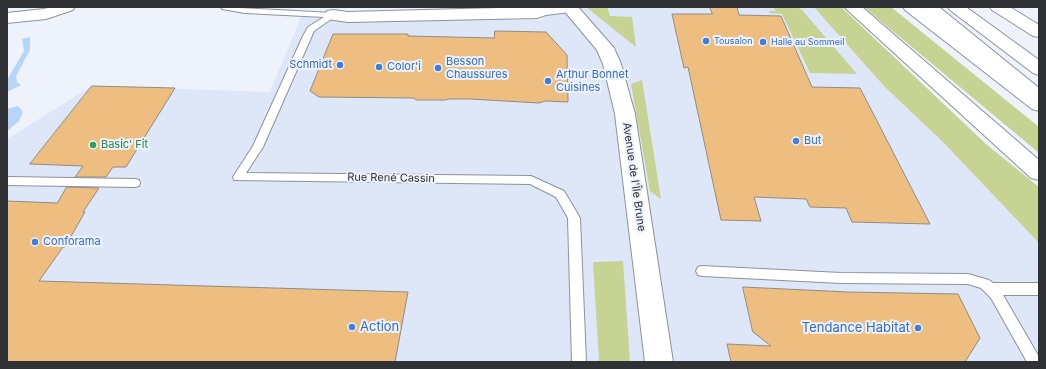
<!DOCTYPE html>
<html>
<head>
<meta charset="utf-8">
<style>
	body { margin:0 }
	#map { position:relative; width:1046px; height:369px; overflow:hidden; background:#edf2fb; font-family:Inter,sans-serif }
	canvas { display:block }
	.frame { position:absolute; inset:0; border:8px solid #303235; pointer-events:none }
</style>
</head>
<body>
<div id="map">
<canvas width="1046" height="369"></canvas>
<div class="frame"></div>
</div>
<script>
const ctx = document.querySelector('canvas').getContext('2d');
ctx.lineJoin = 'round';
function fill(path, color) { ctx.fillStyle = color; ctx.fill(path, 'evenodd'); }
function stroke(path, color, width, dash) { ctx.strokeStyle = color; ctx.lineWidth = width; ctx.lineCap = dash ? 'butt' : 'round'; ctx.setLineDash(dash || []); ctx.stroke(path); }
function drawText(font, color, halo, rows, align = 'center') {
  ctx.font = font + ' Inter,sans-serif'; ctx.lineWidth = 4; ctx.setLineDash([]); ctx.textBaseline = 'middle'; ctx.strokeStyle = halo; ctx.fillStyle = color; for (const [text, x, y, turn = 0] of rows) {
    ctx.save(); ctx.translate(x, y); ctx.rotate((+turn || 0) * Math.PI / 180); ctx.textAlign = isNaN(turn) ? turn : align; if (halo) ctx.strokeText(text, 0, 0); ctx.fillText(text, 0, 0); ctx.restore();
  }
}
fill(new Path2D(`
	M559,7H824L1039,234V362H7V139L92,86L270,92L301,17L541,20Z`), '#dee7f7');
fill(new Path2D(`
	M586,7H607L610,16L632,17L636,47Z
	M773,7H797L803,11L857,74L810,73L782,14L770,13L769,11H776Z
	M814,7H841L986,144L1039,187V243L943,142L884,86Z
	M864,7H891L1039,127V153Z
	M642,80L661,199L650,191L631,84Z
	M623,261L630,362H599L593,262Z`), '#c6d392');
fill(new Path2D(`
	M30,37V50L16,76L17,82L21,85L7,92V80L24,51L22,39Z
	M18,106L23,112L19,121L7,131V109Z`), '#b7d5f7');
const building = new Path2D(`
	M710,7H737L739,15L781,16L812,87L860,88L930,224L852,222L846,208L810,207L806,199L754,197L761,221L721,220L688,67L684,68L672,14H712Z
	M495,31L546,32L567,55L568,102L545,101L539,103L470,99H449L445,100H417L413,98L319,97L310,91L333,34H408V36L494,38Z
	M92,86L175,88L126,167H113L106,177H75L83,166L30,164Z
	M67,187L99,188L83,212H85L65,247H63L39,281L408,292L395,362H7V201L57,203Z
	M743,287L848,292L958,294L980,338L965,362H731L727,344L771,346L753,332Z`);
fill(building, '#edbe80');
stroke(building, '#928c84', 1);
const service = new Path2D(`
	M221,7L333,13L337,15L314,31L263,147L246,173L531,176L564,191L580,218L586,362H572L568,218L556,197L530,184L234,180L233,177L253,146L303,36L308,27L324,17L245,13L222,9Z
	M7,177L135,179L139,180L140,183L139,186L135,187L7,185Z
	M702,266L841,273L968,274L989,280L993,283H1039V295H1003L1039,357V362H1027L991,298L981,288L968,284L841,283L702,276L698,275L696,271L698,267Z`);
const minor = new Path2D(`
	M51,7H75L73,10L46,19L7,23V13L44,9Z
	M536,7L579,8L577,11L546,15L537,18L348,22L327,19L325,15L327,11L333,10L348,12Z`);
const tertiary = new Path2D(`
	M561,7H578L614,48L621,64L635,114L673,362H645L615,114L603,64L597,50Z`);
const trunk = new Path2D(`
	M844,7H862L1039,160V180L1031,178Z
	M903,7H921L1039,94V111L1032,109L905,10Z`);
const motorway = new Path2D(`
	M921,7H939L1039,88V104L1032,103Z
	M948,7H966L1039,60V75L1033,73L950,10Z
	M990,7H1010L1039,25V37L1033,36L992,10Z`);
stroke(service, '#8d929a', 2);
stroke(minor, '#8d929a', 2);
stroke(tertiary, '#8d929a', 2);
stroke(trunk, '#8d929a', 2);
stroke(motorway, '#8d929a', 2);
fill(service, '#fff');
fill(minor, '#fff');
fill(tertiary, '#fff');
fill(trunk, '#fff');
fill(motorway, '#fff');
for (const [x, y, r, color] of [
	[706,41,4,"#3f7fe0"],
	[763,42,4,"#3f7fe0"],
	[340,65,4,"#3f7fe0"],
	[379,67,4,"#3f7fe0"],
	[438,68,4,"#3f7fe0"],
	[548,81,4,"#3f7fe0"],
	[796,141,4,"#3f7fe0"],
	[93,145,4,"#2e9e5b"],
	[35,242,4,"#3f7fe0"],
	[352,327,4,"#3f7fe0"],
	[918,328,4,"#3f7fe0"]
]) { const dot = new Path2D(); dot.arc(x, y, r, 0, 2 * Math.PI); ctx.fillStyle = color; ctx.fill(dot); stroke(dot, '#edf2fb', 1.5); }
drawText('9px', '#366cbe', '#edf2fb', [
	["Tousalon",714,41],
	["Halle au Sommeil",771,42]
], 'left');
drawText('11px', '#366cbe', '#edf2fb', [
	["Besson",446,62],
	["Chaussures",446,75],
	["Schmidt",332,65,"right"],
	["Color'i",387,67],
	["Arthur Bonnet",556,75],
	["Cuisines",556,88],
	["But",804,141],
	["Conforama",43,242]
], 'left');
drawText('11px', '#27864d', '#edf2fb', [
	["Basic' Fit",101,145]
], 'left');
drawText('11px', '#303235', '#edf2fb', [
	["Avenue de l'Île Brune",634,177,82],
	["Rue René Cassin",391,178,1]
]);
drawText('13px', '#366cbe', '#edf2fb', [
	["Action",360,327],
	["Tendance Habitat",910,328,"right"]
], 'left');
</script>
</body>
</html>
